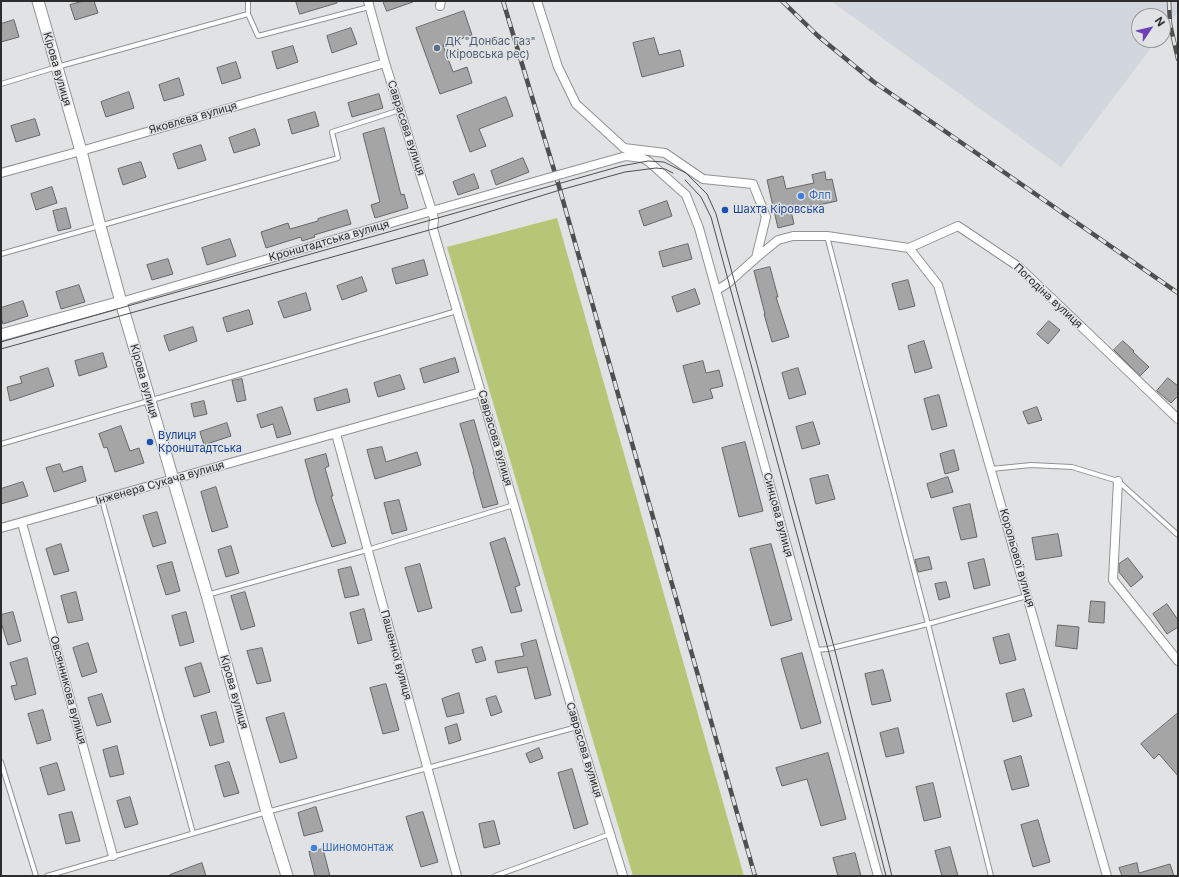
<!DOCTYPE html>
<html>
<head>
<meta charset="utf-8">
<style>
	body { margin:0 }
	#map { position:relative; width:1179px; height:877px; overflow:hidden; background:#e1e2e3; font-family:Inter,sans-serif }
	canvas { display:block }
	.frame { position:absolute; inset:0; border:2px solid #2d2d2d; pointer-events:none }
	.north { position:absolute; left:1131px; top:8px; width:40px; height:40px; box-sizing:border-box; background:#e1e2e3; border:1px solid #999a9a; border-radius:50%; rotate:55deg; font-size:11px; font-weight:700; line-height:16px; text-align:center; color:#2d2d2d }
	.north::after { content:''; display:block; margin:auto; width:14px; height:18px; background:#6d40b8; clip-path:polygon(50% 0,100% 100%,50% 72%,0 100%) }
</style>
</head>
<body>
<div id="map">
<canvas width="1179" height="877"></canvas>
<div class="frame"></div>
<div class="north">N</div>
</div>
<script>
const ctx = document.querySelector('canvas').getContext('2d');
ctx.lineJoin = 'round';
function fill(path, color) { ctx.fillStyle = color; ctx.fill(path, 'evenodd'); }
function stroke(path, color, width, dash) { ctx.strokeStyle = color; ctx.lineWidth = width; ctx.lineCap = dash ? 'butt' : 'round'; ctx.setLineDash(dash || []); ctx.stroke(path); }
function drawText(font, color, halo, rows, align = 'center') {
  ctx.font = font + ' Inter,sans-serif'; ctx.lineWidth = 3; ctx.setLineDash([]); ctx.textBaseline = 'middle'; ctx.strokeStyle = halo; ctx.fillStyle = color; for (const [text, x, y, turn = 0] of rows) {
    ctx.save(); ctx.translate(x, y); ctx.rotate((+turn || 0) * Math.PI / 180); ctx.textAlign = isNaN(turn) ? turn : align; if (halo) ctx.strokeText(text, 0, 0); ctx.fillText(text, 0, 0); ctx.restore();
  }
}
fill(new Path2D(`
	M831,1H1178V12L1163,32V16H1139V40H1157L1061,167Z`), '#d1d7dd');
fill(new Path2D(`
	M557,218L744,876H633L447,247Z`), '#b5c777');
const building = new Path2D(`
	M84,1H94L98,13L75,20L70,5Z
	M296,1H337V3L300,14Z
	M383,1H413V2L387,11Z
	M464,11L472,35L443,45L453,72L467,67L472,83L440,94L416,28Z
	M14,20L19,37L1,42V24Z
	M351,28L357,44L332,53L327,36Z
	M654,38L659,55L680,50L684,66L642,77L633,43Z
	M293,46L298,62L277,69L272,52Z
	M236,62L241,78L222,84L217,68Z
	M179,78L184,95L164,101L159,85Z
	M129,92L134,108L106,117L101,102Z
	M379,94L383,108L352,117L348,103Z
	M506,97L513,116L479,129L486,146L470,152L457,116Z
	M315,112L319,126L292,134L288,120Z
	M35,119L40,135L16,142L11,126Z
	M384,128L401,195L404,194L408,208L375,218L371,205L380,202L363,134Z
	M255,129L260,145L234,153L229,138Z
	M201,145L206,160L178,169L173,154Z
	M523,158L529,172L496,185L491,171Z
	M141,162L146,177L123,185L118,169Z
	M825,172L826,180L832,179L837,201L791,211L794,224L778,228L767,180L783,176L786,189L814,183L812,175Z
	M474,174L479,188L458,195L453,182Z
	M52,187L57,203L36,210L31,194Z
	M667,201L672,216L644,226L639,211Z
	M66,208L71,228L58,231L53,211Z
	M347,210L351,224L314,235L315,237L302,241L301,237L266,248L261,232L288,223L290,229L318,221V219Z
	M230,239L236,256L207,265L202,248Z
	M688,244L692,259L663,267L659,252Z
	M168,259L173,274L152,280L147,265Z
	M424,260L428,275L396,284L392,269Z
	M770,267L778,297H776L789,337L772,342L764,314H765L754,271Z
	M362,277L367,291L342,300L337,286Z
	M908,280L915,306L899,310L892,284Z
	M79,285L85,302L61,309L56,292Z
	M695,289L700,304L677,312L672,297Z
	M306,293L311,310L284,318L278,302Z
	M23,301L28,316L3,324L1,318V308Z
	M249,310L253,324L227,332L223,318Z
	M1049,321L1060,330L1048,344L1037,334Z
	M193,327L197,341L169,351L164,336Z
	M924,341L932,368L915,373L908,346Z
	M1123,341L1134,351L1133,352L1149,367L1140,376L1114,350Z
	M103,353L107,367L79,376L75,361Z
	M455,358L459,372L424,383L420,369Z
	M703,361L706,373L719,370L723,386L710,389L713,398L693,403L683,366Z
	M48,368L54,386L10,401L7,387L22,383L20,377Z
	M798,368L806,394L789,399L782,373Z
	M400,375L405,389L378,397L374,383Z
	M1168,378L1178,386V396L1171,403L1157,391Z
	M242,379L246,400L237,402L232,381Z
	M347,389L350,402L317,411L314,399Z
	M939,395L947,426L932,430L924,399Z
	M204,401L207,414L194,417L191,404Z
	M282,407L291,434L277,438L273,424L261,428L257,415Z
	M1037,407L1042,420L1028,424L1023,412Z
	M474,420L498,504L483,508L473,472H474L460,424Z
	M813,422L820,444L802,449L796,427Z
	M227,423L231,436L204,445L200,432Z
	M121,426L130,451L139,448L144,463L115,472L107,447L104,448L99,434Z
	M745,442L763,511L739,517L722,448Z
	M382,447L386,462L417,452L421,465L375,479L367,450Z
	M954,450L959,470L945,474L940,454Z
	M326,454L329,466L325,468L333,496H331L346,543L332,547L316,501L305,460Z
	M60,464L63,472L82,466L86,481L54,492L46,468Z
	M828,475L835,499L816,504L810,479Z
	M948,477L953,492L931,498L927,484Z
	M23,482L28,496L1,504V489Z
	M216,487L228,527L212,532L201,492Z
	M399,500L407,530L392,534L384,503Z
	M970,504L977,537L961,540L953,508Z
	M157,512L166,543L153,547L143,516Z
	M1058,534L1062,556L1036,560L1032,538Z
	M505,538L520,585L515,587L522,611L511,613L490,543Z
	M61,544L69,571L54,575L46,549Z
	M771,544L792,620L771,626L750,549Z
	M231,546L239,573L226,577L218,550Z
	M929,557L932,569L918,572L915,560Z
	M1128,558L1143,577L1131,587L1119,572V564Z
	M984,559L990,585L974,589L968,563Z
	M172,562L180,591L166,595L157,566Z
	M420,564L432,608L418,612L405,568Z
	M351,567L359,595L345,598L338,570Z
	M946,582L950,597L939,600L935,584Z
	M76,592L83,620L68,623L61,596Z
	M245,592L255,626L241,630L231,596Z
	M1091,601L1105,602L1104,623L1089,622Z
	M1167,604L1178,620V627L1167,634L1153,614Z
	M364,609L372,640L358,644L350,613Z
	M13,612L21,641L8,645L1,622V615Z
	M186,612L194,642L180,646L172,616Z
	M1058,625L1079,627L1077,649L1056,646Z
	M1009,634L1016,660L1000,664L993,638Z
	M536,640L551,695L535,699L527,667L498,673L495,661L524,656L521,644Z
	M88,643L97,672L82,677L73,648Z
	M482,647L486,660L476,663L472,650Z
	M262,648L271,681L257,684L247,651Z
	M802,653L821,723L801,729L781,659Z
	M27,658L36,694L15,700L11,686L17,685L10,663Z
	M201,663L210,692L194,697L185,668Z
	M883,670L891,701L872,705L865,674Z
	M386,684L399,730L383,734L370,688Z
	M1024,689L1032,716L1013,722L1006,694Z
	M459,693L464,713L447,717L442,699Z
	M102,694L111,722L97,726L88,698Z
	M496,696L502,712L491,716L486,699Z
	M43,710L51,740L37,744L28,714Z
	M216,712L224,742L210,746L201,716Z
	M284,713L297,758L280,763L266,718Z
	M1178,713V776L1159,754L1154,759L1141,744Z
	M457,724L461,740L449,744L445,728Z
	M898,728L904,753L886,757L880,733Z
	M117,746L124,774L110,777L103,750Z
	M539,748L543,758L530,763L526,754Z
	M828,753L846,819L821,826L807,779L782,786L776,768Z
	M1021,756L1029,786L1012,790L1004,761Z
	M229,762L239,793L224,797L215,766Z
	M57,763L65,790L48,795L40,768Z
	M572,769L588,824L574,829L558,773Z
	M933,783L941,817L924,821L916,787Z
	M130,797L138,824L125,828L117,801Z
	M316,807L323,831L304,836L298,813Z
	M72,812L80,841L66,844L59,815Z
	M423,812L438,862L421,867L406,817Z
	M1038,820L1050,862L1033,867L1021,825Z
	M494,821L500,844L484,848L479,824Z
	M950,847L958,876H942L935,851Z
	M323,849L330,876H315L309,852Z
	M855,853L861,876H838L833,858Z
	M202,863L206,876H170V875Z
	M1137,863L1139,873L1170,864L1174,876H1122L1119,868Z`);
fill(building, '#a5a5a6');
stroke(building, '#666667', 1);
const lane = new Path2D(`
	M248,14V1
	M1,84L57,67L248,14L258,36L369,7
	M827,236L928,624L991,876
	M1,254L338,158L332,132L400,110
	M1,444L457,311
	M991,469L1031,465L1072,467L1118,481L1178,535
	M102,500L193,833
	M207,595L367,550L514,505
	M815,650L828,649L928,624L1027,596
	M1,762L36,876
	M47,876L267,812L577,727
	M495,876L610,834`);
const street = new Path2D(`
	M368,1L385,63L432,211L434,219L433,229L514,505L577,727L623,876
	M537,1L558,67L576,104L624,148L665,153L703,179L753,184L766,217L756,258L728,283L717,290
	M440,6L441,1
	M1,173L81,151L385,63
	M562,174L626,156L642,158L648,161L686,195L699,228L878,876
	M909,248L938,285L1107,876
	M756,258L778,240L793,236H827L909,248L958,226L1019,267L1178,419
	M121,302L432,211L548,178
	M336,434L457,876
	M1118,481L1113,580L1178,661
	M22,523L113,856
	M1,528L481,392`);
const secondary = new Path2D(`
	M38,1L81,151L100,226L121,302L207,595L267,812L287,876
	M1,335L121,302`);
stroke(lane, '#919293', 6);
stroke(street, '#919293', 10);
stroke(secondary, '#919293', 13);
stroke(lane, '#fff', 4);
stroke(street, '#fff', 8);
stroke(secondary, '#fff', 11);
stroke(new Path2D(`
	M685,180L701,197L711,217L828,649L886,876
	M1,342L621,166L648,161L664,162L686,173L707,194L716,214L834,647L892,876
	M1,349L433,229L560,190L625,172L656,168L665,169L673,173`), '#4e4f4f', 1);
const rail = new Path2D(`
	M503,1L558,183L755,876
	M782,1L818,36L874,82L1178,293
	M1169,1L1170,24L1178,59`);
stroke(rail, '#4e4f4f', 4.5);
stroke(rail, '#e1e2e3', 3, [9]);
const streetBridge = new Path2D(`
	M548,178L562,174`);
stroke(streetBridge, '#919293', 10, []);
stroke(streetBridge, '#fff', 8);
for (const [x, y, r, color] of [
	[437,48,4,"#5c6f8a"],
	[801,196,4,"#3f7fe0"],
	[725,210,4,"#1a4fb4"],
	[150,442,4,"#1a4fb4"],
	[314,848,4,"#3f7fe0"]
]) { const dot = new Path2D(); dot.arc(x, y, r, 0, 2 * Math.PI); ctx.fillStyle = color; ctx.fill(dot); stroke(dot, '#e1e2e3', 1.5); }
drawText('11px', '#4e5e75', '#e1e2e3', [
	["ДК \"Донбас Газ\"",445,42],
	["(Кіровська рес)",445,55]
], 'left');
drawText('11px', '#2d2d2d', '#e1e2e3', [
	["Кірова вулиця",57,69,74],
	["Яковлєва вулиця",193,118,-16],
	["Саврасова вулиця",406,128,72],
	["Кронштадтська вулиця",329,241,-16],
	["Погодіна вулиця",1048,296,43],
	["Кірова вулиця",144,381,74],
	["Саврасова вулиця",495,438,74],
	["Інженера Сукача вулиця",160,483,-16],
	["Синцова вулиця",778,515,75],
	["Корольової вулиця",1017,558,74],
	["Пашенної вулиця",396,655,75],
	["Овсянникова вулиця",68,690,75],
	["Кірова вулиця",234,692,74],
	["Саврасова вулиця",584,750,73]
]);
drawText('11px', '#366cbe', '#e1e2e3', [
	["Флп",809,196],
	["Шиномонтаж",322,848]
], 'left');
drawText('11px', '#164399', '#e1e2e3', [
	["Шахта Кіровська",733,210],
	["Вулиця",158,436],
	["Кронштадтська",158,449]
], 'left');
</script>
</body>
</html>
